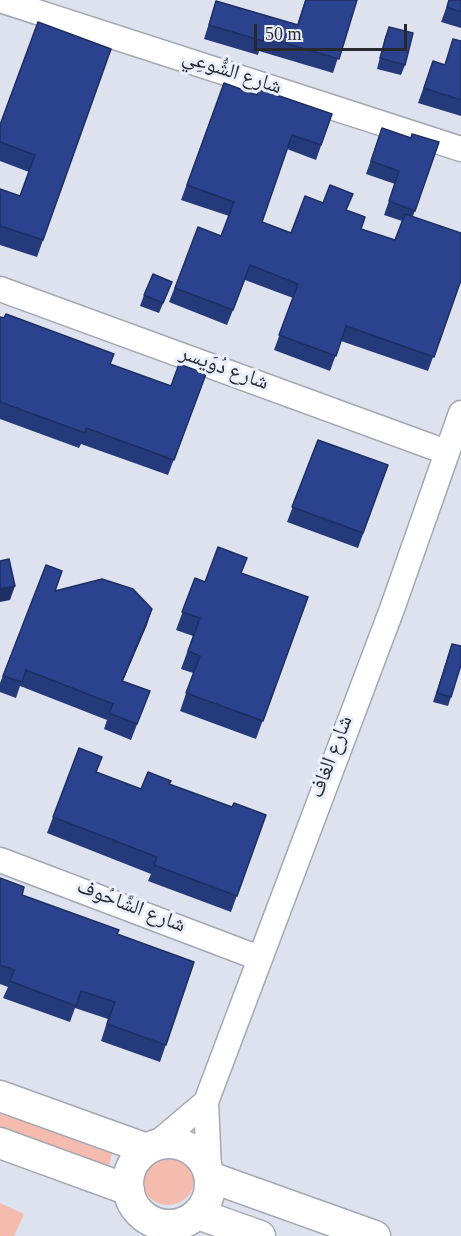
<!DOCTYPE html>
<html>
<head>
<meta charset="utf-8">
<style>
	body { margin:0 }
	#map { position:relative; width:461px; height:1236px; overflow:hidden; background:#dde2ee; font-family:Georgia,serif }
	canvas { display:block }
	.scale { position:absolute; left:254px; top:24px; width:153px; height:27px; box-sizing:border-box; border:3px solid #27292e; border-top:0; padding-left:8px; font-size:18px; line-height:21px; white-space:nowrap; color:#27292e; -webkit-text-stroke:4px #eaeffb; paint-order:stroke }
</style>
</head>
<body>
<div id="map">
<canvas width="461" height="1236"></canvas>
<div class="scale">50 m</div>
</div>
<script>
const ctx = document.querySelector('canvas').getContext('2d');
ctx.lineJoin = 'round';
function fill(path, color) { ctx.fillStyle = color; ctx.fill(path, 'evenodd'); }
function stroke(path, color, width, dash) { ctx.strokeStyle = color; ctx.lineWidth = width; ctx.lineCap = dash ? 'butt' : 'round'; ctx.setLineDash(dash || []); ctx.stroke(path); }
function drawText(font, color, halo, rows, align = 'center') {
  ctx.font = font + ' Georgia,"Noto Naskh Arabic",serif'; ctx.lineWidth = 6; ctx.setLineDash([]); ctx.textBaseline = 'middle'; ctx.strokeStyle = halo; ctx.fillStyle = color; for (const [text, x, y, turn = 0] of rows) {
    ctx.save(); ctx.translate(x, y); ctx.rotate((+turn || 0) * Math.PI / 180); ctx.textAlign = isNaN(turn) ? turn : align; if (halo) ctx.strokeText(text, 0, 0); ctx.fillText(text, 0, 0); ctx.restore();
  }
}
fill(new Path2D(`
	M0,1104L114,1144L109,1166L0,1127Z
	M141 1178a27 27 0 1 1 54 0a27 27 0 1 1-54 0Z
	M0,1203L24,1214L14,1236H0Z`), '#f5bbae');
const minor = new Path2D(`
	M0,0L461,149
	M0,289L446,452
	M0,860L259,958
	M155,1145L206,1102
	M209,1170L206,1102L392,609L461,413`);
const tertiary = new Path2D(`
	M0,1096L147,1149
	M128 1184a41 41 0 1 1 82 0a41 41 0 1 1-82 0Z
	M0,1143L129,1190
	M210,1177L375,1236
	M198,1214L260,1236`);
stroke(minor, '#a3a8b4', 27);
stroke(tertiary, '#a3a8b4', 33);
stroke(minor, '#fff', 24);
stroke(tertiary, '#fff', 30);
fill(new Path2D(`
	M305,0H357L333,73L259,51L258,55L204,39L216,1L297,25Z
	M449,0H461V28L441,22Z
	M389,27L405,65L401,75L377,69L385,37Z
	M461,41V116L418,103L433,61L444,65Z
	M111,49L37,257L0,245V189L20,196L29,172L0,161V125Z
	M224,83L257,95L332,114L316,160L287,149L262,222L291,233L323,203L347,210L361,229L395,240L402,221L384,215L395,184L366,174L382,128L411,138L439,142L413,216L461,280L428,371L341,341L330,371L274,350L293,298L245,280L227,325L169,302L198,227L221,236L229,216L181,200Z
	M172,282L159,313L140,306L144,295Z
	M0,317L110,364L171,386L206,374L168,475L81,444L79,448L0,419Z
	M318,440L388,465L358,548L287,522Z
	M46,565L55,590L152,609L123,681L150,691L131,740L104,729L107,720L20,686L16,698L0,692V683Z
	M241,573L308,597L256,739L180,711L193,673L181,669L193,636L176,630L195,578L205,582Z
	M452,644L451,697L448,706L433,702Z
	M79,748L97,772L141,789L169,784L232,807L266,815L231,912L148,881L151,874L47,833Z
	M0,878L22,895L117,934L194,962L160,1062L101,1041L108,1019L75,1008L70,1022L3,998L8,987L0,984Z`), '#253a7a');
fill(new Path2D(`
	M15,586L10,600L0,602V589Z
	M152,609L147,625L116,697L122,681Z`), '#1e2f63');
const building = new Path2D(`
	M306,0H357L339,59L264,37L263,41L209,25L216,1L298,25Z
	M449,0H461V12L447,7Z
	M38,22L111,49L43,240L0,226V189L20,196L35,155L0,142V125Z
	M389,27L413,33L405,65L380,58Z
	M453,39L461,41V100L424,88L433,61L445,65Z
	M224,83L257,95L259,89L332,114L321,145L292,135L262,222L291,233L305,196L323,203L330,185L353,194L346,210L365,217L361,229L395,240L405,214L461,233V280L434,357L346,326L336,356L279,335L298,284L250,265L233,310L175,288L198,227L221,236L234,202L187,185Z
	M382,128L411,138L412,134L439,142L415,211L389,201L399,171L371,161Z
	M153,274L172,282L163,303L144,295Z
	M6,314L114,354L110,364L171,386L179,364L206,374L174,460L86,428L85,433L0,402V317L4,318Z
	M318,440L388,465L363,533L292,507Z
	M218,547L247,558L241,573L308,597L263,721L186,693L200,656L188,651L200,618L182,612L195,578L205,582Z
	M9,559L15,586L0,589V561Z
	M46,565L62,571L55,591L102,579L133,589L152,609L122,681L150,691L137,724L109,713L113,704L26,670L22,682L3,676Z
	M452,644L461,646V665L451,697L437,693Z
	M79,748L102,757L96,772L141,789L148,772L171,781L169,784L232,807L234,803L266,815L237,896L154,865L157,857L53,817Z
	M0,878L24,887L22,895L119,930L117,934L194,962L166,1045L107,1024L115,1002L81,991L76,1006L10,981L14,970L0,965Z`);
fill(building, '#2b438e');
stroke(building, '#1e2f63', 1.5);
drawText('21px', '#27292e', '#eaeffb', [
	["شارع الشُّوعِي",231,75,18],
	["شارع دُوَيسر",223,371,20],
	["شارع الغاف",334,758,-69],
	["شارع الشَّاحُوف",130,909,21]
]);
</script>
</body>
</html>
